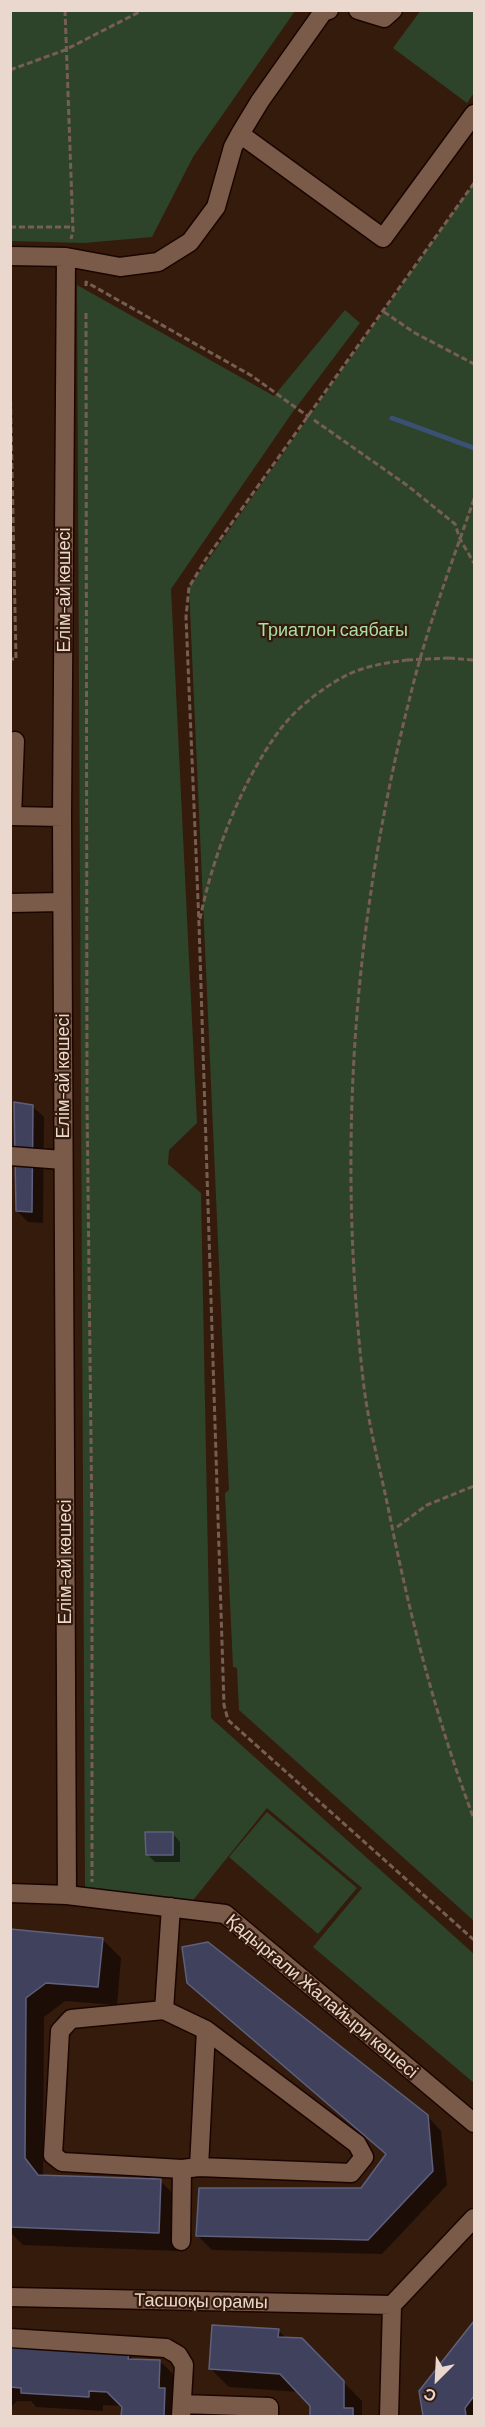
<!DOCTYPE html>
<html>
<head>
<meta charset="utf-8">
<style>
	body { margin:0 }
	#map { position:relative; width:485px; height:2427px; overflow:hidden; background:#351b0c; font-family:Barlow,sans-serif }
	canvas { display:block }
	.frame { position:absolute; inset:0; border:12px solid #ead8ce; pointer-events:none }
	.north { position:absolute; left:407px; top:2349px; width:60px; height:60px; -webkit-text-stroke:4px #351b0c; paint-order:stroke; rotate:204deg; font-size:16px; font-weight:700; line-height:24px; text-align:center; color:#ead8ce }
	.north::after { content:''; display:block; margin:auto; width:21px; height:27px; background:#ead8ce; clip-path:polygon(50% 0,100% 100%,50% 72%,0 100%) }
</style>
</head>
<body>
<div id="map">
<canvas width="485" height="2427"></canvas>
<div class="frame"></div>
<div class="north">С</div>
</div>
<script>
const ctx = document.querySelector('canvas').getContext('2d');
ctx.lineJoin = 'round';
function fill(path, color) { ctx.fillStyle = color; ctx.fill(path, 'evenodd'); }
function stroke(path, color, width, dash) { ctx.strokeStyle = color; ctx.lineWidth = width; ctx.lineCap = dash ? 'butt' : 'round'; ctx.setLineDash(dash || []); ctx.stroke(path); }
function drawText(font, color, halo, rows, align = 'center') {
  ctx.font = font + ' Barlow,sans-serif'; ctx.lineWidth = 4.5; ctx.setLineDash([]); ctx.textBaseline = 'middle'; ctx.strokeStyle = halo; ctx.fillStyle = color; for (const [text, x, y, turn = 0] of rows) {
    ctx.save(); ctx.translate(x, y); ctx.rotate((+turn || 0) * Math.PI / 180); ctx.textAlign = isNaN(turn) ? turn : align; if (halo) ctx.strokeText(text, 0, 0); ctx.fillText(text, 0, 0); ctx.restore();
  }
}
fill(new Path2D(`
	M11,10H295V11L193,157L152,237L84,243L11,241Z
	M421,10L474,11V93L467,103L393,48Z
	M474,183V1921L239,1710L237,1668L233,1667L225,1493L229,1490L189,587Z
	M77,285L274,396L345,310L360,323L292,413L171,589L197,1123L169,1150L168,1164L201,1193L211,1718L474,1954V2083L313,1947L362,1888L267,1808L190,1904L85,1889Z
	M267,1812L357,1888L318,1934L229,1857Z`), '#2d442b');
fill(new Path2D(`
	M32,1106L44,1117L43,1223L28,1222L17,1211Z
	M173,1834L180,1842V1862H155L147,1854Z
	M10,1930L102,1939L121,1958L117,2005L65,2001L44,2017L43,2176L160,2181L179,2199L177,2251L23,2245L10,2232Z
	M188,1982L427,2116L441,2131L447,2185L382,2254L212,2250L198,2236L362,2190L387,2155Z
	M474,2323V2416H424L420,2392Z
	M279,2331L287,2339L302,2340L362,2401V2416H311V2405L299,2392L229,2387L210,2368Z
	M10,2349L128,2354L134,2360L160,2361L174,2375L173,2398L179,2404L178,2416H123V2406L103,2405V2411L36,2407L31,2401H17L10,2408Z`), '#0007');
stroke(new Path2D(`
	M392,418L474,448`), '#3a5173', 5);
const building = new Path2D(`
	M14,1102L33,1105L32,1212L16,1211Z
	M145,1832H173V1855H146Z
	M10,1929L103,1938L98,1987L46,1983L26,1998L25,2158L38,2175L161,2179L159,2233L10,2227Z
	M208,1942L428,2115L433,2171L368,2240L196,2236L199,2188H361L386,2154L187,1983L182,1947Z
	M474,2321V2396L465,2408L466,2416H423L419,2391Z
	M212,2325L279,2329L278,2337L302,2338L344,2381V2408H353V2416H310V2406L280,2374L209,2369Z
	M10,2348L129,2353L128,2359L160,2360L159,2388H165L164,2416H121L122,2407L107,2392L89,2391V2397L21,2393V2388L10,2387Z`);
fill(building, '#3f415d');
stroke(building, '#5e607e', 1.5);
const minor = new Path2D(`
	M358,10L384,18L393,10
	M240,134L383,238L474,114
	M10,256L66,257L120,267L158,262L190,242L216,207L233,147L240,134L260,101L323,12L329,10
	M66,257L62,817L67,1895
	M15,741L12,816L62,817
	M10,903L62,902
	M10,1156L63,1160
	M10,1893L67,1895L225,1914L474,2123
	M164,2010L206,2030L199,2167L182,2169L62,2162L53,2155L60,2031L71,2019Z
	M164,2010L171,1907
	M199,2167L351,2173L364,2157L357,2144L206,2030
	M181,2241L182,2169
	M10,2297L392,2305
	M10,2338L166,2348L178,2355L184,2365L181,2416
	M182,2404L269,2407V2416
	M389,2416L392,2305L474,2218`);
stroke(minor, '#1b0500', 21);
stroke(new Path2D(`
	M65,10L73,231L71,239
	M10,70L65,50L143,10
	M474,183L206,559L189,587L186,617L199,924L224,1705L228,1720L474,1940
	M10,227H73
	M86,286V282L252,376L309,417
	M384,312L415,333L474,364
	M86,313L87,1101L92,1526V1882
	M10,373L16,659H10
	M314,420L408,486L455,524L460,539L474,563
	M474,499C452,563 427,627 411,693C353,920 337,1146 363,1379C368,1424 380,1468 389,1512C410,1617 436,1719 474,1819
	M449,658L474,660
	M200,919C212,858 241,782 279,731C295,709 322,688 345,676C364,666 386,663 407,660
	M397,1527L427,1505L474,1486`), '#765f52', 3, [6, 3]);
stroke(minor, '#7a5b4a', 18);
stroke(new Path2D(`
	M407,660L449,658`), '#765f52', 3, [6, 3]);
drawText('18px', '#ead8ce', '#351b0c', [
	["Елім-ай көшесі",64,590,-90],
	["Елім-ай көшесі",63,1076,-90],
	["Елім-ай көшесі",65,1562,-90],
	["Қадырғали Жалайыри көшесі",322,1996,40],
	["Тасшоқы орамы",201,2301,1]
]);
drawText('18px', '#abdfa7', '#351b0c', [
	["Триатлон саябағы",333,630]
]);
</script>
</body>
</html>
